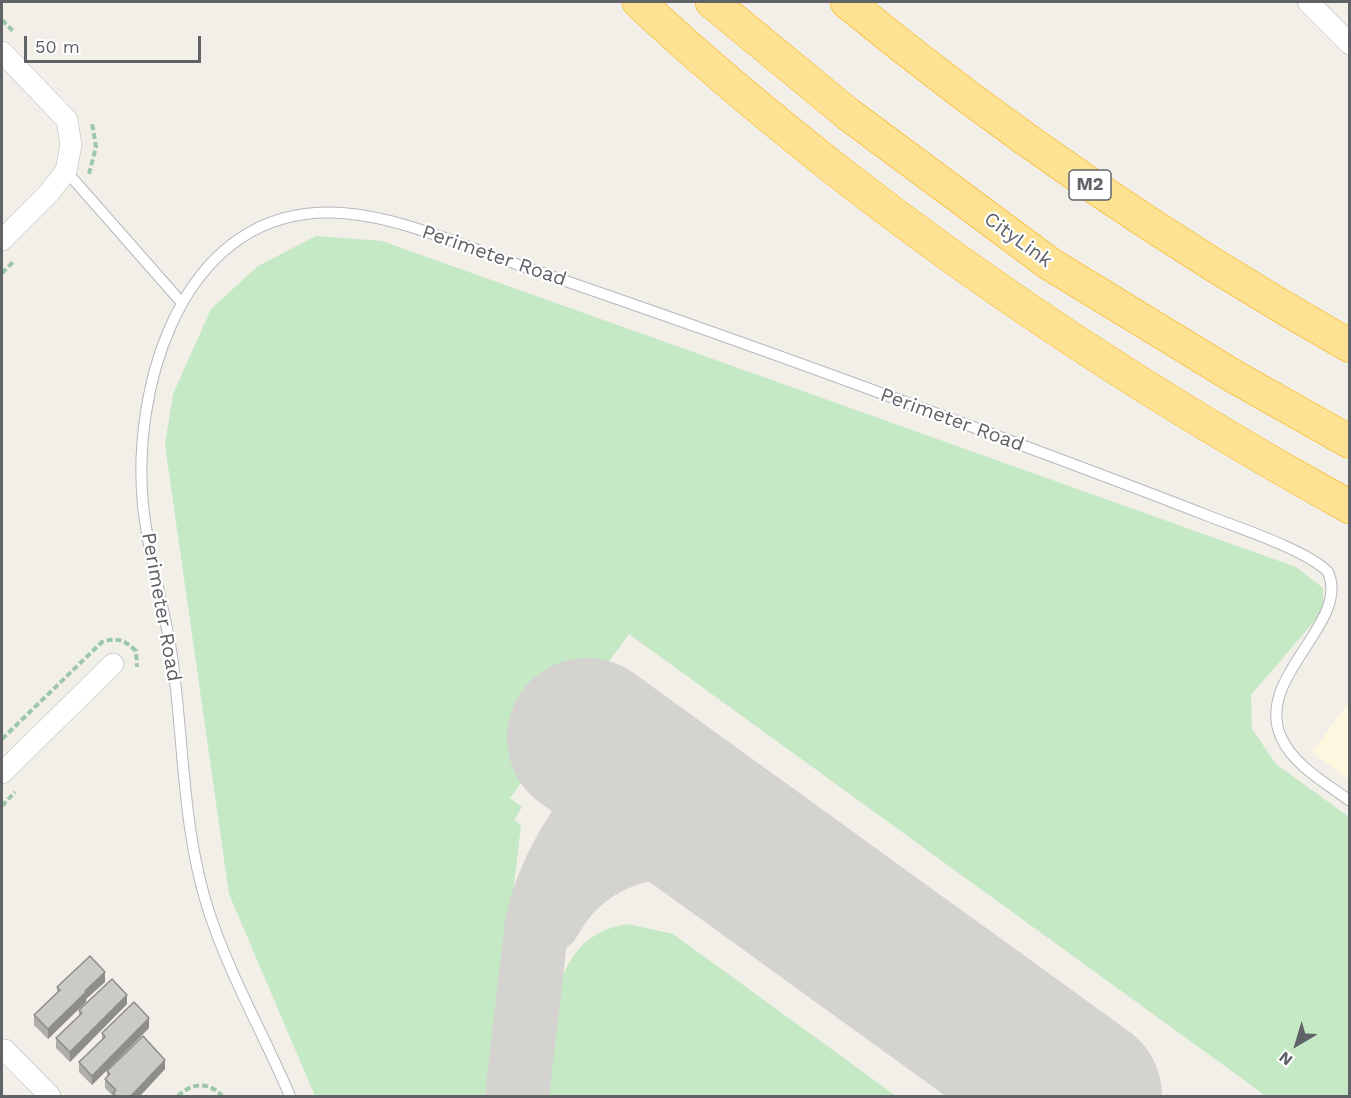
<!DOCTYPE html>
<html>
<head>
<meta charset="utf-8">
<style>
	body { margin:0 }
	#map { position:relative; width:1351px; height:1098px; overflow:hidden; background:#f1efe8; font-family:"Work Sans",sans-serif }
	canvas { display:block }
	.frame { position:absolute; inset:0; border:3px solid #5f6368; pointer-events:none }
	.north { position:absolute; left:1267px; top:1014px; width:60px; height:60px; -webkit-text-stroke:4px #fff; paint-order:stroke; rotate:218deg; font-size:16px; font-weight:700; line-height:24px; text-align:center; color:#5f6368 }
	.north::after { content:''; display:block; margin:auto; width:21px; height:27px; background:#5f6368; clip-path:polygon(50% 0,100% 100%,50% 72%,0 100%) }
	.scale { position:absolute; left:24px; top:36px; width:177px; height:27px; box-sizing:border-box; border:3px solid #5f6368; border-top:0; padding-left:8px; font-size:18px; line-height:21px; white-space:nowrap; color:#5f6368; -webkit-text-stroke:4px #fff; paint-order:stroke }
</style>
</head>
<body>
<div id="map">
<canvas width="1351" height="1098"></canvas>
<div class="frame"></div>
<div class="north">N</div>
<div class="scale">50 m</div>
</div>
<script>
const ctx = document.querySelector('canvas').getContext('2d');
ctx.lineJoin = 'round';
function fill(path, color) { ctx.fillStyle = color; ctx.fill(path, 'evenodd'); }
function stroke(path, color, width, dash) { ctx.strokeStyle = color; ctx.lineWidth = width; ctx.lineCap = dash ? 'butt' : 'round'; ctx.setLineDash(dash || []); ctx.stroke(path); }
function drawText(font, color, halo, rows, align = 'center') {
  ctx.font = font + ' "Work Sans",sans-serif'; ctx.lineWidth = 4.5; ctx.setLineDash([]); ctx.textBaseline = 'middle'; ctx.strokeStyle = halo; ctx.fillStyle = color; for (const [text, x, y, turn = 0] of rows) {
    ctx.save(); ctx.translate(x, y); ctx.rotate((+turn || 0) * Math.PI / 180); ctx.textAlign = isNaN(turn) ? turn : align; if (halo) ctx.strokeText(text, 0, 0); ctx.fillText(text, 0, 0); ctx.restore();
  }
}
fill(new Path2D(`
	M1349,702V780L1312,752Z`), '#fef7e0');
fill(new Path2D(`
	M316,236L382,241L1296,567L1323,588L1324,610L1251,695L1252,729L1276,764L1349,817V1096H1266L629,634L510,798L522,807L514,820L521,825L489,1096H315L229,894L165,445L173,394L211,309L258,266Z
	M628,924L673,934L896,1096H546C552,1033 544,936 628,924Z`), '#c5e8c5');
stroke(new Path2D(`
	M549,921C592,843 672,836 750,855
	M517,1096L537,923C551,859 587,817 624,765`), '#d4d3d0', 64);
stroke(new Path2D(`
	M587,738L1082,1096`), '#d4d3d0', 160);
const lane = new Path2D(`
	M66,171L182,303
	M290,1096C264,1035 230,976 209,912C182,830 184,741 172,656C164,605 148,556 143,505C132,394 176,231 305,214C374,204 457,244 522,266C627,302 730,338 834,376C960,422 1086,468 1211,517C1242,529 1306,550 1328,572C1351,623 1254,677 1281,737C1293,765 1326,783 1350,801`);
const street = new Path2D(`
	M1308,2L1350,44
	M2,52L67,120L71,145L66,171L49,193L2,240
	M2,773L113,664
	M2,1053L5,1050L50,1096`);
const highway = new Path2D(`
	M639,2C701,61 768,116 835,169C997,296 1169,407 1350,507
	M712,2L848,114L1050,264L1235,377L1350,442
	M847,2C1004,131 1172,245 1350,346`);
stroke(lane, '#b5b8bc', 12);
stroke(street, '#b5b8bc', 22);
stroke(highway, '#f9ab00', 34);
stroke(new Path2D(`
	M2,20L14,32
	M89,174L96,147L92,123
	M2,273L14,261
	M2,739L102,642C117,637 125,640 136,651L137,667
	M2,806L15,792
	M178,1096C191,1083 209,1081 222,1096`), '#9cc7a9', 4, [6, 3]);
stroke(lane, '#fff', 10);
stroke(street, '#fff', 21);
stroke(highway, '#fde293', 33);
fill(new Path2D(`
	M105,982L86,999V1002L48,1039L34,1025V1015L57,994V987Z
	M127,1004L70,1062L56,1048V1038L79,1016V1010Z
	M149,1028L92,1085L79,1072V1062L102,1040V1033Z
	M165,1069L140,1096H113L105,1088V1079L107,1077V1071Z`), '#afaea9');
fill(new Path2D(`
	M105,972V982L86,999V1002L48,1039V1029L85,991Z
	M127,995V1004L70,1062V1052Z
	M149,1018V1028L92,1085V1076Z
	M165,1060V1069L140,1096H131Z`), '#8f8d8a');
const building = new Path2D(`
	M90,956L105,972L85,991L86,992L48,1029L34,1015L60,990L57,987Z
	M112,979L127,995L70,1052L56,1038L82,1013L79,1010Z
	M134,1002L149,1018L92,1076L79,1062L105,1037L102,1033Z
	M143,1036L165,1060L131,1096H116L113,1093L116,1090L105,1079L110,1074L107,1071Z`);
fill(building, '#cccac5');
stroke(building, '#8f8d8a', 1.5);
for (const [x, y, w] of [
	[1090,185,42]
]) { const box = new Path2D(); box.roundRect(x - w / 2, y - 15, w, 30, 4.5); ctx.fillStyle = '#fff'; ctx.fill(box); stroke(box, '#5f6368', 1.5); }
drawText('bold 18px', '#5f6368', null, [
	["M2",1090,185]
]);
drawText('20px', '#5f6368', '#fff', [
	["CityLink",1018,240,36],
	["Perimeter Road",494,256,19],
	["Perimeter Road",952,420,20],
	["Perimeter Road",161,607,80]
]);
</script>
</body>
</html>
